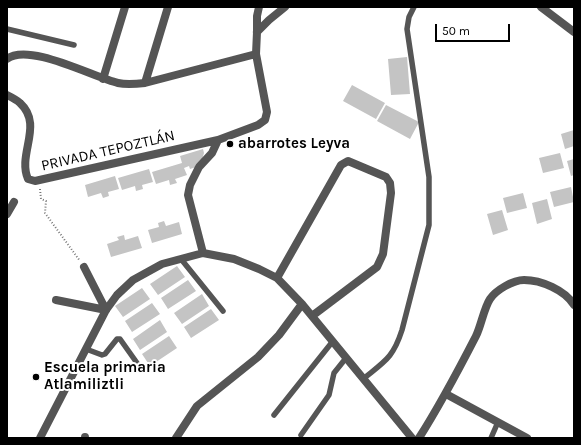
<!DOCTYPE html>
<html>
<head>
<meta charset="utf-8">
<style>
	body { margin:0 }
	#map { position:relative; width:581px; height:445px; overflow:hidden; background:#fff; font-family:Karla,sans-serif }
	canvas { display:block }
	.frame { position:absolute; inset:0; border:8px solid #000; pointer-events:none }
	.scale { position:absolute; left:435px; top:24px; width:75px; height:18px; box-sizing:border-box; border:2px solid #000; border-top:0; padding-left:5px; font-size:12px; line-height:14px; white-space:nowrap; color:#000; -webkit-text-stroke:3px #fff; paint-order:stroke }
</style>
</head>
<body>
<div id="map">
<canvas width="581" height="445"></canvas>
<div class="frame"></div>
<div class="scale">50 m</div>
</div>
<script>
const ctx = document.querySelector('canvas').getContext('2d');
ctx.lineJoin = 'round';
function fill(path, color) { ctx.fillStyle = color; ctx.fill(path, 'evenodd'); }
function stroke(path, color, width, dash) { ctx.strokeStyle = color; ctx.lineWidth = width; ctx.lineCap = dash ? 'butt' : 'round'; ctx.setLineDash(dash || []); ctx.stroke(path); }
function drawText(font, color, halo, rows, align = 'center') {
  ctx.font = font + ' Karla,sans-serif'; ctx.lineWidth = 4; ctx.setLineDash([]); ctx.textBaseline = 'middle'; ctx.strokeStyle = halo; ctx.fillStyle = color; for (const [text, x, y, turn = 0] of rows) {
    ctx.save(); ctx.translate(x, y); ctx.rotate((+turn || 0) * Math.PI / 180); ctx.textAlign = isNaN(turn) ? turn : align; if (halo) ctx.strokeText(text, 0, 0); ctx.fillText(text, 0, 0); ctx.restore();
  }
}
fill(new Path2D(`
	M407,57L410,94L391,95L388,59Z
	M352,85L385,103L376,119L343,101Z
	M386,105L419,122L410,139L377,121Z
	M574,130V146L565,149L561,134Z
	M203,149L204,153L201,163L195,165L196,167L190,169L189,166L184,168L187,175L175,179L177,183L170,185L169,180L156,184L152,172L182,163L180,156Z
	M560,153L564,168L543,173L539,158Z
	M574,159V175L571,176L567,161Z
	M149,169L153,182L142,185L143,189L136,191L135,186L122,190L118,178Z
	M115,176L119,189L108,192L109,196L103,198L101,193L88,197L85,185Z
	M571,187L574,202L554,207L550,192Z
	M523,193L527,208L507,213L503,198Z
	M547,199L552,219L537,224L532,203Z
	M502,210L508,230L493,235L487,214Z
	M164,221L166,226L179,222L182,234L152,243L148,230L159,227L158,223Z
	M124,235L125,240L138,236L142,248L111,257L107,244L119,240L117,237Z
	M177,266L185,277L158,295L150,284Z
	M188,280L196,291L168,309L161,298Z
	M142,288L150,299L123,317L115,306Z
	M202,294L209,306L182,324L174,313Z
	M152,303L160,314L132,332L125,321Z
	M211,309L219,320L191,338L184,327Z
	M160,320L167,332L140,350L133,339Z
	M169,336L177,348L150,366L142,354Z`), '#c4c4c4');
stroke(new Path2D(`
	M40,189L41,199L46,201L45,213L80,261`), '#777', 2, [1, 2]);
stroke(new Path2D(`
	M7,29L74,45
	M181,259L223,311
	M86,349L102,355L105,354L117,339H120L137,363
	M363,379C385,361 393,358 402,330L429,225V177L407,29L409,17L414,7
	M274,415L333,341
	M301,435L329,395L334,373L346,358
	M491,438L498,422`), '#555', 5.5);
stroke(new Path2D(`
	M541,7L574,32
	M257,32L269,20L285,7
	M7,59C28,42 93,77 118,83C127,85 136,84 145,83L256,54
	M103,79L125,7
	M145,83L168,7
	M7,95C11,97 17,100 20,103C44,125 17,154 28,179L35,181L218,140
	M7,214L14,202
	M203,253L188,195L190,185L199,167L212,153L218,140L258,125L265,120L267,112L256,54L257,32V16L259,7
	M84,267L106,310
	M277,278L341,165L348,161L386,177L390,183L391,193L383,254L377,267L312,316
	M56,300L106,310
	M446,394L527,438
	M40,438L106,310L117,295L133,280L162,264L203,253L234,259L259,269L277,278L302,304L412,438
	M85,438V437
	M176,438L197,406L258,357L279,335L302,304
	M419,438C440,405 458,371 476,336C481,326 484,308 490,299C496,290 513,280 524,280C541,280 565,290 574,305`), '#555', 8);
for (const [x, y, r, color] of [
	[230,144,4,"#000"],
	[36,377,4,"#000"]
]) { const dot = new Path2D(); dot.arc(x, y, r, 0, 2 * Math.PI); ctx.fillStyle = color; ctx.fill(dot); stroke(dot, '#fff', 1.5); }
drawText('bold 15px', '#000', '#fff', [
	["abarrotes Leyva",238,144],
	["Escuela primaria",44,368],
	["Atlamiliztli",44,385]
], 'left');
drawText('15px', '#000', '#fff', [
	["PRIVADA TEPOZTLÁN",108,151,-13]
]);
</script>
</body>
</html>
